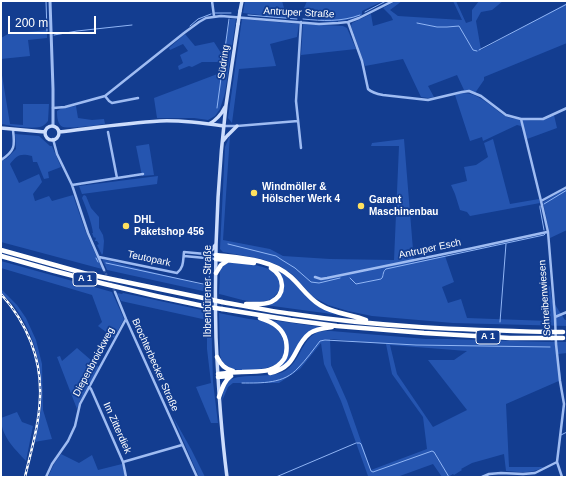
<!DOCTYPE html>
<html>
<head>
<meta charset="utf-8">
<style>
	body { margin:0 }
	#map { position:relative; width:568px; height:478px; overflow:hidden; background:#133d90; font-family:Arial,sans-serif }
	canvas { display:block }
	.frame { position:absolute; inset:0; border:2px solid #fff; pointer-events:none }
	.scale { position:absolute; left:8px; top:16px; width:88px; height:18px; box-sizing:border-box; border:2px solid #fff; border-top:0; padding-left:5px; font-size:12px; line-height:14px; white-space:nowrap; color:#fff; -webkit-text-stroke:3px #133d90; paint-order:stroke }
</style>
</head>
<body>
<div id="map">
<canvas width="568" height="478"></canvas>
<div class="frame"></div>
<div class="scale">200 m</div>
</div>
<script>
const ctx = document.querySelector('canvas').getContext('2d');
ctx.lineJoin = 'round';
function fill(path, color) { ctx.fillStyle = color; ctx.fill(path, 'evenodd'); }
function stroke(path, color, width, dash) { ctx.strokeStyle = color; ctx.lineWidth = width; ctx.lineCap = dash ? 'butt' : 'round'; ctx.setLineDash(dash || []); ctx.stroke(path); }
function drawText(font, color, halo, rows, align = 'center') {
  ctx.font = font + ' Arial,sans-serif'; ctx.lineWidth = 3.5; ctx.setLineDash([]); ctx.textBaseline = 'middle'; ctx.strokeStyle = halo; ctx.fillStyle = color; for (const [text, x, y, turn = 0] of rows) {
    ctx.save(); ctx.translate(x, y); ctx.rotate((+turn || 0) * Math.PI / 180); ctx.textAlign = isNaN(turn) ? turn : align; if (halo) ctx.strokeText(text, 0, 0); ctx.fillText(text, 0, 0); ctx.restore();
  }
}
fill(new Path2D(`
	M245,1H282L287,18L243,13Z
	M307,1H383L362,11V15C347,21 336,23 320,21L322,15L304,8Z
	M396,1H402L390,10L398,16L462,20L453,1H456L466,23L472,21V10L479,1H503L492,10L481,12L476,21L481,50L567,3V43L484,77V80L475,93L466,90H464L457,75L428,86L434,97L428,98L421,97L403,59L365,66L351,26L352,23L371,14L373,26L393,20L391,16L383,8Z
	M230,19H236L225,93L220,109L215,116L208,120L194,118H157L154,98L220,73Z
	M242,19L299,24L297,37L270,44L276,66L239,69L232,123L228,118Z
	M303,24L343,26L347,28L356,49L301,55Z
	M47,30V38L28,40L30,56L1,59V38L8,34Z
	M185,34L195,46L214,42L221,53L220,62H202L192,67L189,66L179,70L178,66L183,63L180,55L188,51L183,44L170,50L169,48Z
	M1,69L10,124L23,125V104H49L48,121C46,123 44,126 40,127C30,129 12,126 1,124Z
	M462,93C480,93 491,107 505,116C512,120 534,121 542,120C546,120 550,117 554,115L557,128L527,139L521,126L517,125L483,141L482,137L470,141L455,95Z
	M76,106L78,118L92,120L104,119L105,124C97,125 66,130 61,126C57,122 57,115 57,111L62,108Z
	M15,134L39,136L50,146H52L61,167L48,172L49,178L44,179L37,162H33L32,156C20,153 17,155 10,164L19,183L39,174L42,182L33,194L35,201L49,196L52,201L73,195L85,230L102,269L1,242V161L6,159L16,149Z
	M230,135L223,240L270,249L283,256L330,259L394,260L399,146H371L372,143L404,139L414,262L445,256L454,282L442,287L448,303L461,299L467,318L549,321L547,287L550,286L552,300L565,320H567V326L453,323L372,316L348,311L328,305L313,297L292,274L280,266L262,259L223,252L220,249L225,147Z
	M493,139L510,204L539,199L540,203L470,216L467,212L460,210L455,194L451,185L467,181L464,167L476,165L488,157L484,143Z
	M149,144L154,175L142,176L136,146Z
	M158,176L157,184L82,194L79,186Z
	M567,188V230L550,238L549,231L543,202Z
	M84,195L86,196L91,208L99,217V228L103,235L104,241L103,253L102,255L97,245L99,244L97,241H95V240L96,239L95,237L94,238L92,233H93C92,224 86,207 82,198L83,196Z
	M102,259L211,287L212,293L107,270Z
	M1,261L112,292L124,319L114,338L98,326L102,322L92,295L1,268Z
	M227,263C242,263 288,264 279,290C276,296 271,300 265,301C250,304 233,297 219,294L220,271L221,268Z
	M276,270L288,276L306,296L339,314V315L265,305L271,303L282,290Z
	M1,289L17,305L26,318L36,340L42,364L43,410L52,439L34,442C36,431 39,420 41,409C44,373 36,335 14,306C10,301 5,297 1,293Z
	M117,293L122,294L123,293L211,312L213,382L218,423H211L196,387L211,383L207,349V320L121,301Z
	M219,313C228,315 239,317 249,319C256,320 264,320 270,324C277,328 282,334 284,343C289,366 267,369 250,370C241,370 233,371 226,365C222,363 221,359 220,355Z
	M273,321H278L321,327L312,331L285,366L276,368L279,367L288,346Z
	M331,331L426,339H447L546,342H567V353L558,354L561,380L506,404L509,467H544C531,474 521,472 506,471L504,454L472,463L461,469L462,470L454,475L453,474L448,477H442L433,464L397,477L368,476L341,401L324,364L321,343L300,369L279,383H233L228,387L222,401C223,396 223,387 226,383C236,371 270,380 285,371C300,362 301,341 316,333C320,331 327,331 331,331ZM330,339L386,344L392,374L423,417L427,449L371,470L347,401L331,365ZM390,345L467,351L454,360H428L467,410L433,427L397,374Z
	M77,348L99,367L80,401L77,409L57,357L60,356L62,361Z
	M17,412L22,422L33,426L26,461C14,448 1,436 1,418Z
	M173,417L191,449L205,477H199Z
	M61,454L79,463L92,455L98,470L122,464L125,477H48L54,464Z`), '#2555b0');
stroke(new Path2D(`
	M46,1L47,31
	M365,12L386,1
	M215,13H231
	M248,15L297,19
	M303,19C323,21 341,22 360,15
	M417,23L437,27H447L459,26L473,50L477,51
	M190,26L198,19L211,14
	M54,35L77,31L132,25
	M479,50L567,4
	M217,108L229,19
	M544,204L567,190
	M540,206V208L544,230
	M228,244L276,256L282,260L295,268L311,282L319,283L340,278
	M96,258L98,262
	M106,263L203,284H208L209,282L210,263
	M350,278L356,284L381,279C384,277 382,272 386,269L544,235L545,234
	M500,322L506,244
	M242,383C262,383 284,384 298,368C306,360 313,350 320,341L325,340L416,345L550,347
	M561,435L567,432
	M357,443H360L361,444L371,471L373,472L432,451L434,452L449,477
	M276,477L356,443`), '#90b5f5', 1);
stroke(new Path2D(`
	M104,270L115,292`), '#365aa1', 2.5, [2.5, 1]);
stroke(new Path2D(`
	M212,1L214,16
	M348,22L362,61L368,89C372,93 377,94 383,95L428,100L462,92L469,91L481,96L506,115L521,119H543L567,108
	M105,96L109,101L112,103L138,98
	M53,108L65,107L105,96L184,33L199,22L206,18L221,16L319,24L338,23L348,22L359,18L393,1
	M521,119L541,201L548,232L555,317L556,344L560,381L564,404L557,462L562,477
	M224,126H237L298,121
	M108,132L117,178
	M53,139L57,154L72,185L88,233L104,270
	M301,148L296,101L301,22
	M1,160C15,151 15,146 13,130
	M72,185L143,174
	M541,201L567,187
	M184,256L216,259
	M99,257L177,273C184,268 183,260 184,252L216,255
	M315,277L321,279L327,278L473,248L547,232
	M115,292L126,319L197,477
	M555,317L567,312
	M89,387L91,389L123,462L126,477
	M123,462L182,445
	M46,477L52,464L68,441L75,426L80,404L126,319
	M482,477L489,474L501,473L523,474L535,473L557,462`), '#9fbcf2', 2.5);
stroke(new Path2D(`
	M50,1L53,89V125`), '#9fbcf2', 3);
stroke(new Path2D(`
	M240,11L242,1
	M209,124C217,120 221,115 225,107
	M45 133a7 7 0 1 1 14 0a7 7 0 1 1-14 0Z
	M1,128L45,132
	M59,132C93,128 126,123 160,121C181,120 203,123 224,126
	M223,141L227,136L237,126
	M206,253L211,251L216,244
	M227,477C221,431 218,384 216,338C214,260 217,182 226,105C230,78 234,51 238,24`), '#cdddfc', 3.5);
stroke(new Path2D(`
	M1,250L87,274L208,299
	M216,255C241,258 271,259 291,277C301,286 308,298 320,305C334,314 351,314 366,320
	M1,256C69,276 138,293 208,307
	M216,259L254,263
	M216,273L221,265L227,261
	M222,302C245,306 269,311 293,314C379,327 465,330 551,332
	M246,304C254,304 264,305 271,302C287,294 284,276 271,268
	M222,309L291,320L337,326L424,333L510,338H552
	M217,357C221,365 225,369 233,371
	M270,373C299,366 292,347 310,333C316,329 325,328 332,327
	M218,374C226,373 234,372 242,372C258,371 274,374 284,359C287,354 287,347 286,341C283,328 273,322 260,318
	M218,377L229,376
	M219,397C222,389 224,381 231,376`), '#fff', 4.5);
const rail = new Path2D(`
	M1,294C27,323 42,359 40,398C39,425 31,451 25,477`);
stroke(rail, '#fff', 2.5);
stroke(rail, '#133d90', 1, [3]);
stroke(new Path2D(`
	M238,24L240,11`), '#cdddfc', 3.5);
stroke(new Path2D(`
	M208,299L222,302
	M208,307L222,309
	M551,332H563
	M552,338H563`), '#fff', 4.5);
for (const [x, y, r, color] of [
	[254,193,4,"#ffe15f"],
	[361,206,4,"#ffe15f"],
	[126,226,4,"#ffe15f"]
]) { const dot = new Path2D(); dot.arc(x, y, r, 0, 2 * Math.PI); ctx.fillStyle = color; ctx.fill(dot); stroke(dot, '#133d90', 1.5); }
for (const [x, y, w] of [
	[85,279,24],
	[488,337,24]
]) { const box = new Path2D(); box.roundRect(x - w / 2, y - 7, w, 14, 3); ctx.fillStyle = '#133d90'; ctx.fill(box); stroke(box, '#fff', 1); }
drawText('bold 9px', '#fff', null, [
	["A 1",85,279],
	["A 1",488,337]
]);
drawText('10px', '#fff', '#133d90', [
	["Antruper Straße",299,13,3],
	["Südring",224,62,-82],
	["Antruper Esch",430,249,-12],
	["Teutopark",149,259,12],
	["Ibbenbürener Straße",208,291,-90],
	["Schreibenwiesen",545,298,-94],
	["Diepenbroickweg",94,362,-62],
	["Brochterbecker Straße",155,365,66],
	["Im Zitterdiek",117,428,66]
]);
drawText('bold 10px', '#fff', '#133d90', [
	["Windmöller &",262,187],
	["Hölscher Werk 4",262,199],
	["Garant",369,200],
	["Maschinenbau",369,212],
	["DHL",134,220],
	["Paketshop 456",134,232]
], 'left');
</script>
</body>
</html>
